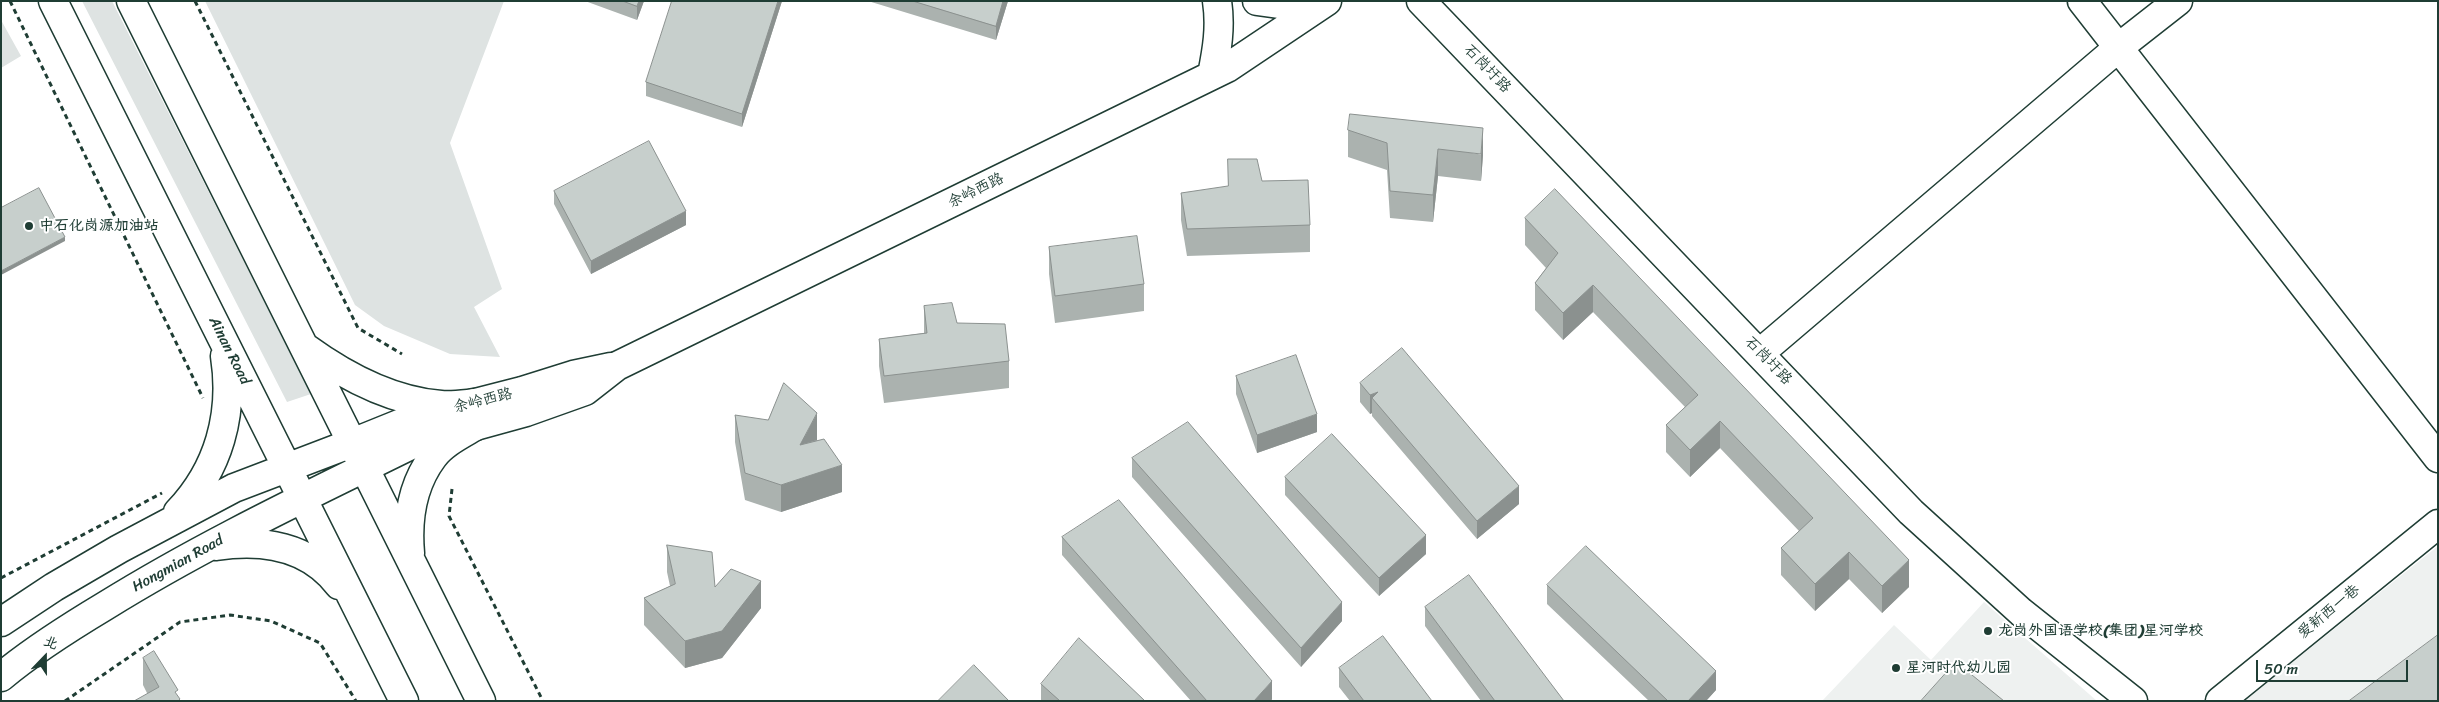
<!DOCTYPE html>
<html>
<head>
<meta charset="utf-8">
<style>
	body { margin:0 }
	#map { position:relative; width:2439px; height:702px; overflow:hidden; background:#fff; font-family:Sriracha,"LXGW WenKai TC",sans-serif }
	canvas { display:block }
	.frame { position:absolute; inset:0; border:2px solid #1f3d34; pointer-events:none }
	.north { position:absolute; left:20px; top:632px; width:50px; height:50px; -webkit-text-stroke:4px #fff; paint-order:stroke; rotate:22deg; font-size:14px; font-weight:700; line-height:20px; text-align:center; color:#1f3d34 }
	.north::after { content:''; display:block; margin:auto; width:18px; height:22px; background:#1f3d34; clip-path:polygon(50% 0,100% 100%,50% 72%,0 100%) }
	.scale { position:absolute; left:2256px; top:660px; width:152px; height:22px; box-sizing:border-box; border:2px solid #1f3d34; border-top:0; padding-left:6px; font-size:15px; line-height:18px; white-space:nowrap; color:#1f3d34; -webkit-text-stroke:4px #fff; paint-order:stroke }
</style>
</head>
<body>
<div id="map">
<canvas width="2439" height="702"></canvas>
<div class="frame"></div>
<div class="north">北</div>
<div class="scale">50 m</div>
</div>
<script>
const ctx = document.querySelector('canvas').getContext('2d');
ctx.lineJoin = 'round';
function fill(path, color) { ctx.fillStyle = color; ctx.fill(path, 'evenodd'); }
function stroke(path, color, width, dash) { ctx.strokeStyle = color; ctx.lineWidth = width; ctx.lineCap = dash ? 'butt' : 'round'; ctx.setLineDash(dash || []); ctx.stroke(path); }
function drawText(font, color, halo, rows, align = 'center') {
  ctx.font = font + ' Sriracha,"LXGW WenKai TC",sans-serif'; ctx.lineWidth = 4; ctx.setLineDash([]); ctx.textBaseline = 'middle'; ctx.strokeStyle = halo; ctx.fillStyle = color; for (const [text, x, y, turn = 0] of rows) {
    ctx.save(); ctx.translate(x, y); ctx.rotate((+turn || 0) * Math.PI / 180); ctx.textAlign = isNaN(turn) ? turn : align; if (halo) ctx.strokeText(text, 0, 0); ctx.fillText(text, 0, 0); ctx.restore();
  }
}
fill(new Path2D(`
	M2438,546V701H2244Z
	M1984,602L2097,701H1822L1894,625L1931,660Z`), '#eef1f0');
fill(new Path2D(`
	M82,1H112L311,394L287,402Z
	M205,1H504L450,143L502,289L474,307L500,357L450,354L384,326L355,305Z
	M1,20L21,56L1,68Z`), '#dee3e2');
const minor = new Path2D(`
	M1257,1L1315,9
	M1421,1L1911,512L2021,612L2133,701
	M2082,1L2438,458
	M1212,75C1217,50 1221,27 1217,1
	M1760,353L2118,48L2178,1
	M352,443L409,420L522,391L573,375L611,367
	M364,468L417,442L526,412L585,391L617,366L1227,68L1327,1
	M2220,701L2438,524`);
const major = new Path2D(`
	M53,1L404,701
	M131,1L481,701
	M306,348C346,377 391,401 441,405C453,406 465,404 476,403
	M178,512C219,469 234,414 225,356
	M216,546C262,539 309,546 339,585
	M410,553C407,519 412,485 433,457C443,443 462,434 477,425
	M1,622L54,587L119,549L234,488L352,443
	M1,677C33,650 70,627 105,606C189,554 276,511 364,468`);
stroke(minor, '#1f3d34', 31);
stroke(major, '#1f3d34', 31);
stroke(new Path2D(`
	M10,1L203,398
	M195,1L358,328L402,354
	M452,489L449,516L543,701
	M1,578L162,493
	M65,701L180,622L230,615L271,621L320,643L356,701`), '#1f3d34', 3, [5, 4]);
stroke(minor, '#fff', 28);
stroke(major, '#fff', 28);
fill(new Path2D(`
	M585,1H644L637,20Z
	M672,1H782L742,127L646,96V82Z
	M868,1H1008L996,40Z
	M1348,130L1483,155L1481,181L1438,176L1433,222L1390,218L1387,170L1348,157Z
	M554,191L686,225L591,274L554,204Z
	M1181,193L1310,225V252L1187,256L1181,220Z
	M1525,218L1909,587L1882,613L1849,579L1815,611L1781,575V548L1799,531L1720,448L1690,477L1666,452V425L1685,407L1593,312L1563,340L1535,310V283L1546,268L1525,245Z
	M1049,247L1144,284V311L1055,323L1049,274Z
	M924,306L1009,361V388L884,403L879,366V339L924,333Z
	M1236,376L1317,432L1257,453L1236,394Z
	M1360,383L1519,504L1477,539L1372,416V413L1370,414L1360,402Z
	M735,415L817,440L842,492L781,512L745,500L735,442Z
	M1132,458L1342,621L1301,667L1132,477Z
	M1285,477L1426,554L1379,596L1285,495Z
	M1062,537L1272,699L1271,701H1191L1062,555Z
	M667,545L715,587L761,608L722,658L685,668L644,625V598L670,586L667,572Z
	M1547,585L1716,690L1706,701H1649L1547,604Z
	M1425,607L1564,701H1481L1425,626Z
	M143,658L178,697L180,701L147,693L143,685Z
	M1339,668L1432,701H1350L1339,687Z
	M1041,684L1145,701H1041Z`), '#abb2af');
fill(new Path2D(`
	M639,1H644L637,20V6Z
	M778,1H782L742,127V114Z
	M1003,1H1008L996,40V26Z
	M1483,128V155L1481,181V154Z
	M1438,149V176L1433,222V195Z
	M686,211V225L591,274V261Z
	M65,237V241L1,275V271Z
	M1593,285V312L1563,340V313Z
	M1378,392L1372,398V413L1370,414V395Z
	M817,413V440L800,445Z
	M1317,414V432L1257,453V435Z
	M1720,421V448L1690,477V450Z
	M842,465V492L781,512V485Z
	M1519,486V504L1477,539V521Z
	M1426,535V554L1379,596V578Z
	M1849,552V579L1815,611V584Z
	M1909,560V587L1882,613V586Z
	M761,581V608L722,658L685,668V641Z
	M1342,602V621L1301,667V648Z
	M1716,671V690L1706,701H1688Z
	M1272,681V699L1271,701H1254Z`), '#8b918f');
const building = new Path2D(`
	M623,1H639L637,6Z
	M672,1H778L742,114L646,82Z
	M913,1H1003L996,26Z
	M1350,114L1483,128L1481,154L1438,149L1433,195L1390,191L1387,143L1348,130Z
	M649,141L686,211L591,261L554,191Z
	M1228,159H1257L1262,181L1308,180L1310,225L1187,229L1181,193L1228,186Z
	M39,188L65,237L1,271V208Z
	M1555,189L1909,560L1882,586L1849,552L1815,584L1781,548L1813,518L1720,421L1690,450L1666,425L1698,395L1593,285L1563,313L1535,283L1558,253L1525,218Z
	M1137,236L1144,284L1055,296L1049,247Z
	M952,303L957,323L1005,324L1009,361L884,376L879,339L927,333L924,306Z
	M1402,348L1519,486L1477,521L1372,398L1378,392L1370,395L1360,383Z
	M1296,355L1317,414L1257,435L1236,376Z
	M784,383L817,413L800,445L824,439L842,465L781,485L745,473L735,415L768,420Z
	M1188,422L1342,602L1301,648L1132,458Z
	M1332,434L1426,535L1379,578L1285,477Z
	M1119,500L1272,681L1254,701H1207L1062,537Z
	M667,545L712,552L715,587L731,569L761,581L722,631L685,641L644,598L675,584Z
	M1586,546L1716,671L1688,701H1668L1547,585Z
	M1469,575L1564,701H1495L1425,607Z
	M2438,635V701H2349Z
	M1383,636L1432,701H1364L1339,668Z
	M1079,638L1145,701H1060L1041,684Z
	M154,651L178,690L175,692L180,699L178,701H134L159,687L143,658Z
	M1956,662L2004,701H1921Z
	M974,665L1009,701H938Z`);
fill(building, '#c7cfcc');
stroke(building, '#8b918f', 1);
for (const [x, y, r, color] of [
	[29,226,5,"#1f3d34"],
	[1988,631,5,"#1f3d34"],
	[1896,668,5,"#1f3d34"]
]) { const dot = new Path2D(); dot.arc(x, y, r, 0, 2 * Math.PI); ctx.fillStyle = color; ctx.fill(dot); stroke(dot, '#fff', 2); }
drawText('15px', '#1f3d34', '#fff', [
	["石岗圩路",1487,69,46],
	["余岭西路",976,191,-26],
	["Ainan Road",229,351,63],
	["石岗圩路",1768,361,46],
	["余岭西路",483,401,-14],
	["Hongmian Road",178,564,-29],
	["爱新西一巷",2329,612,-39]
]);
drawText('bold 15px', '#1f3d34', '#fff', [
	["中石化岗源加油站",39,226],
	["龙岗外国语学校(集团)星河学校",1998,631],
	["星河时代幼儿园",1906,668]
], 'left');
</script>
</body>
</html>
